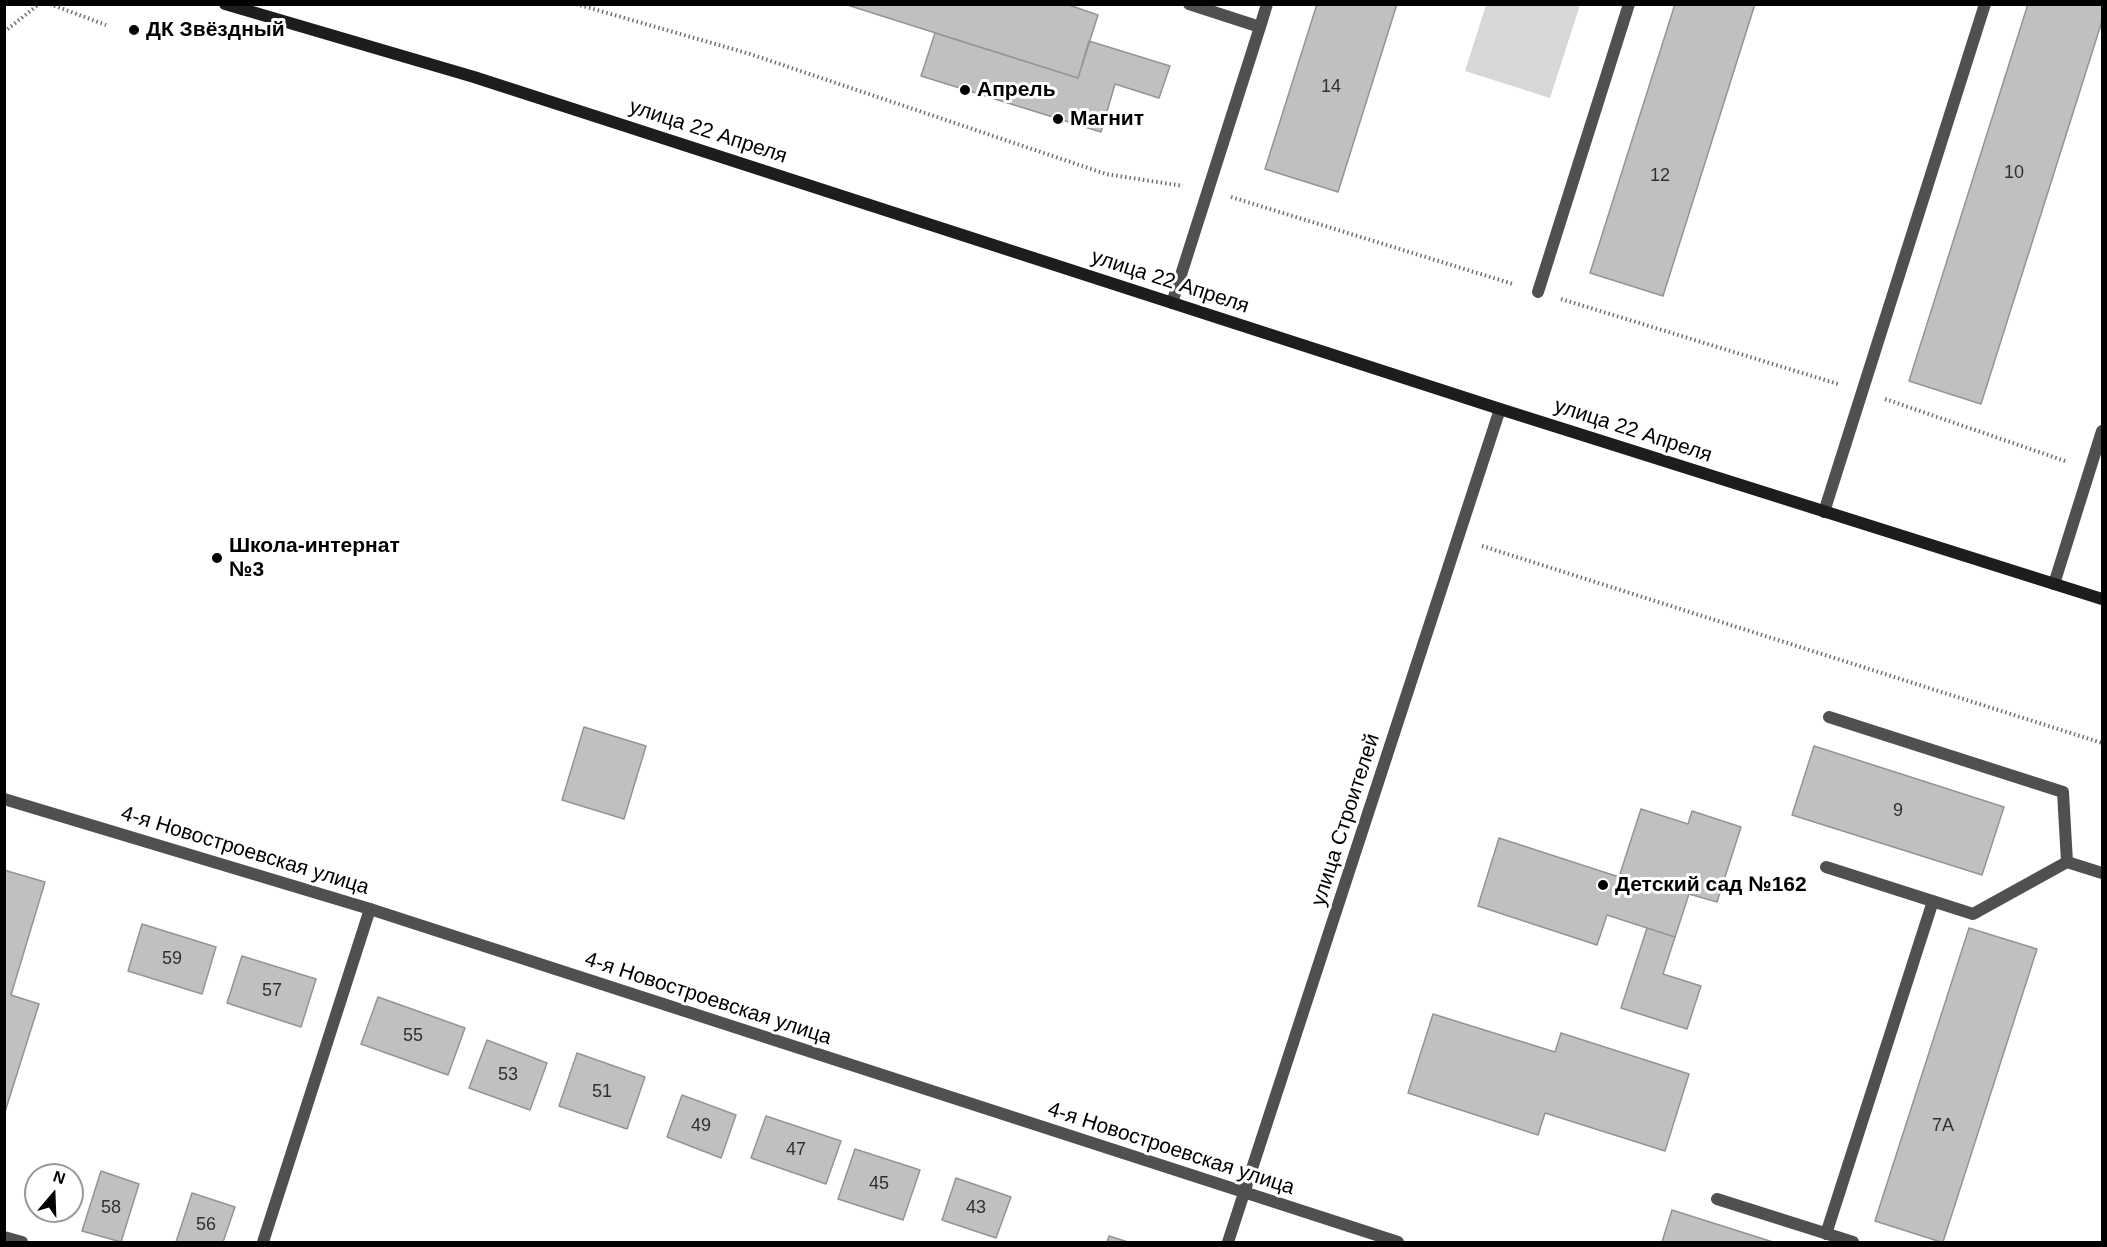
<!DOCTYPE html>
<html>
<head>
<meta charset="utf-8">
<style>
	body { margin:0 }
	#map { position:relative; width:2107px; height:1247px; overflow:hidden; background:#fff; font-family:Arial,sans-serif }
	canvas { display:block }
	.frame { position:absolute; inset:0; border:6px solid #000; pointer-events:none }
	.north { position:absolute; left:24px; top:1163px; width:60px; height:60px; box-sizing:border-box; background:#fff; border:2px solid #999; border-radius:50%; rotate:19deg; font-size:16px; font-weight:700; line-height:24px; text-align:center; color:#000 }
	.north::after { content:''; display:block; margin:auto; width:21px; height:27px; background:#000; clip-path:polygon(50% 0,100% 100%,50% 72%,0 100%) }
</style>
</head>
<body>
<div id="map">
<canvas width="2107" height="1247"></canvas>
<div class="frame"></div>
<div class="north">N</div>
</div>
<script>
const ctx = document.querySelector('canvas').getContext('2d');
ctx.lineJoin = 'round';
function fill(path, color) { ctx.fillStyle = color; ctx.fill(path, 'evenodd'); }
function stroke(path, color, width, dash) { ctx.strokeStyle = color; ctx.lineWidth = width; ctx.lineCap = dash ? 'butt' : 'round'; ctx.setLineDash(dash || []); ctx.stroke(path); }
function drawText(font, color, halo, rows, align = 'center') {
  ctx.font = font + ' Arial,sans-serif'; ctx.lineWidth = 6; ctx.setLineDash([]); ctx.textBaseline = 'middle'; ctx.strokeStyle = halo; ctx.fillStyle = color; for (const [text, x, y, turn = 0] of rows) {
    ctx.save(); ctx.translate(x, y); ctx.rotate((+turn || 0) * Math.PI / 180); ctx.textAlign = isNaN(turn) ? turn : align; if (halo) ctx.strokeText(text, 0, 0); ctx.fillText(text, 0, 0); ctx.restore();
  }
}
fill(new Path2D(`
	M1486,5H1580L1550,98L1465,71Z`), '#d7d7d7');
const building = new Path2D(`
	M844,4H1066L1098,15L1078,78Z
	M1317,4H1397L1338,192L1265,169Z
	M1675,4H1755L1663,296L1590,273Z
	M2028,4H2102V21L1981,404L1909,381Z
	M935,33L1078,78L1089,41L1170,66L1159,98L1115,84L1101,132L921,76Z
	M584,727L646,746L624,819L562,800Z
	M1814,746L2004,807L1982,875L1792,815Z
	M1641,809L1688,824L1692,811L1741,827L1717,902L1689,894L1675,937L1607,915L1597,945L1478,906L1499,838L1619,877Z
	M4,870L45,882L11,995L39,1004L4,1115Z
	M142,924L216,947L202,994L128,971Z
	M1647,928L1675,937L1663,974L1701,986L1687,1029L1621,1008Z
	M1969,928L2037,949L1943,1242H1941L1875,1221Z
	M242,956L316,979L301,1027L227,1003Z
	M378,997L465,1028L448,1075L361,1044Z
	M1433,1014L1555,1052L1561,1033L1689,1074L1665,1151L1545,1113L1538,1135L1408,1093Z
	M487,1040L547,1063L530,1110L469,1088Z
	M577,1053L645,1077L627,1129L559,1106Z
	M682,1095L736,1115L721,1158L667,1137Z
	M766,1116L841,1141L826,1184L751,1158Z
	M855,1149L920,1170L903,1220L838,1199Z
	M101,1171L139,1184L121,1242L82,1231Z
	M956,1178L1011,1197L996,1238L942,1220Z
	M192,1193L235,1207L223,1242H176Z
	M1672,1210L1773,1242H1662Z
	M1109,1236L1128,1242H1107Z`);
fill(building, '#c0c0c0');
stroke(building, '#949494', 1.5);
stroke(new Path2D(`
	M50,4L106,25
	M576,4L750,54L1106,174L1183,186
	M4,32L39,4
	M1231,197L1513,284
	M1561,299L1838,384
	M1885,399L2068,462
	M1482,546L2102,743`), '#727272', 4, [1.5, 3]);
stroke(new Path2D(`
	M1189,4L1260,27L1267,4
	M1538,292L1629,4
	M1172,303L1260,27
	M1824,512L1985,4
	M2054,584L2102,431
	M1829,717L2063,792L2067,862
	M1826,867L1973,914L2067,862L2102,873
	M1717,1199L1853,1242
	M1826,1234L1933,901
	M263,1242L370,909`), '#505050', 12);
stroke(new Path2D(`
	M4,799L370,909L1398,1242
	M4,1237L22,1242
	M1228,1242L1500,409`), '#505050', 12);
stroke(new Path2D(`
	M225,4L474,77L1500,409L2102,599`), '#1d1d1d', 12);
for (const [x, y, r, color] of [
	[134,30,6,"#000"],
	[965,90,6,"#000"],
	[1058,119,6,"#000"],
	[217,558,6,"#000"],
	[1603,885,6,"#000"]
]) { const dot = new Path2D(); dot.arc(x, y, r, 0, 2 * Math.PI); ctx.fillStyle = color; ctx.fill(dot); stroke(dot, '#fff', 2); }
drawText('18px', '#303030', null, [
	["14",1331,87],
	["10",2014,173],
	["12",1660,176],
	["9",1898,811],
	["59",172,959],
	["57",272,991],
	["55",413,1036],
	["53",508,1075],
	["51",602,1092],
	["49",701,1126],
	["7А",1943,1126],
	["47",796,1150],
	["45",879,1184],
	["58",111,1208],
	["43",976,1208],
	["56",206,1225]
]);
drawText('bold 21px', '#000', '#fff', [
	["ДК Звёздный",146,30],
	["Апрель",977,90],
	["Магнит",1070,119],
	["Школа-интернат",229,546],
	["№3",229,570],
	["Детский сад №162",1615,885]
], 'left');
drawText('21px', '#000', '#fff', [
	["улица 22 Апреля",708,132,18],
	["улица 22 Апреля",1170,282,18],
	["улица 22 Апреля",1633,431,18],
	["улица Строителей",1346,820,-72],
	["4-я Новостроевская улица",245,851,17],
	["4-я Новостроевская улица",708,999,18],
	["4-я Новостроевская улица",1171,1149,18]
]);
</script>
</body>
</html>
